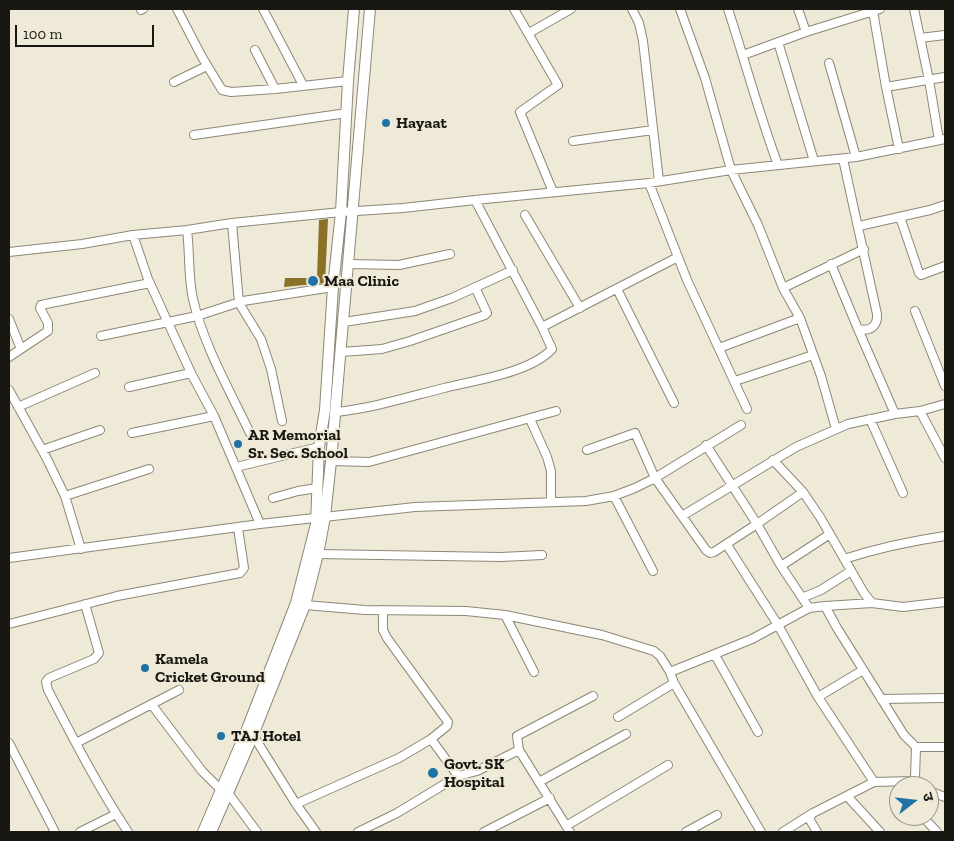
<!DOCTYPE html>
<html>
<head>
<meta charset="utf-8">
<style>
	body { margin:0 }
	#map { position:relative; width:954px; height:841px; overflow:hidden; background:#efe9d7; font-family:"Zilla Slab","Noto Sans Devanagari",serif }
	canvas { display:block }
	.frame { position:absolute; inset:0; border:10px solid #191711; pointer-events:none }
	.north { position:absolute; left:889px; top:776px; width:50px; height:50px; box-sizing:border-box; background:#efe9d7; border:1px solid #999588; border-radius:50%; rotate:74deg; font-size:14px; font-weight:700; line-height:20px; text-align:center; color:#191711 }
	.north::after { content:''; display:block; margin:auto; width:18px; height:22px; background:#1e73a4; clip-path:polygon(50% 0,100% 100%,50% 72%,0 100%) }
	.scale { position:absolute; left:15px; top:25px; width:139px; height:22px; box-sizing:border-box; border:2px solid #191711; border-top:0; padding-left:6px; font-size:15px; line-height:18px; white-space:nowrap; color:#191711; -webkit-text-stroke:4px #efe9d7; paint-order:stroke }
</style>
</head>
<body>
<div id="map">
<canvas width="954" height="841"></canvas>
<div class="frame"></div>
<div class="north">उ</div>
<div class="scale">100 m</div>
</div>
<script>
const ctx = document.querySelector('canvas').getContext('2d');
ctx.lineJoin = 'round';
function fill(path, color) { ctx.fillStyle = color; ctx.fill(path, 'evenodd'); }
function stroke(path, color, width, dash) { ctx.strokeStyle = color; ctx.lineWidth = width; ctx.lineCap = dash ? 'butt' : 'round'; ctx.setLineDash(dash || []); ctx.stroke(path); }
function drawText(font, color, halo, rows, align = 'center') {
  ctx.font = font + ' "Zilla Slab",serif'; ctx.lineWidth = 4; ctx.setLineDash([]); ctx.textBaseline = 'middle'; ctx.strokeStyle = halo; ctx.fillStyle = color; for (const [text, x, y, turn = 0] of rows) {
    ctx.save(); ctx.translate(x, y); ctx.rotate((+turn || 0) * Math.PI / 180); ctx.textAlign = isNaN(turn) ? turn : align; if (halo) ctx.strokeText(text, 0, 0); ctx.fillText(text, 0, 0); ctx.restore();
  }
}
fill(new Path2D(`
	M327,219H328L325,283L284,287L285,278H317L319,220Z`), '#8b7127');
const minor = new Path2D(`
	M177,9L202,57L222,90L231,92L275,89L348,81
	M263,9L303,85
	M514,9L558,85L520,112L553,192
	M632,9L639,23L643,41L659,181
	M680,9L705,78L731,170L758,225L783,288L800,318L821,376L836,429
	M728,9C745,61 759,114 778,165
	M798,9L806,32
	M914,9L929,80L939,140
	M141,10L143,9
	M873,11L886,87L899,149
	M529,33L571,9
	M920,38L945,35
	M778,42L814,161
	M255,50L275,89
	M743,55L806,32L880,9
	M829,63L856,157
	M174,82L207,66
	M886,87L945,77
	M194,135L347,113
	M573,141L653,130
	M649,183L687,280L747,409
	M525,215L580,308
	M900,217L919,273L921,275L945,266
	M232,223L239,303L261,339L271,369L282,421
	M859,226L930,210L945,205
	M187,230C190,253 188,277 193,299C203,344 230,391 250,433
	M133,235L148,279L192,375L214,416L260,524
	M9,252L82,244L133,235L187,230L232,223L341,212L403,208L475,200L649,183L731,170L856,157L945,139
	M349,264L399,265L450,254
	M831,264L858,329C870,332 878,326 877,314L843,159
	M783,288L864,249
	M617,289L674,403
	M915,311L945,386
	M9,319L21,349
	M344,322L415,311L452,298L513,270
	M542,327L678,257
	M858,329L895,414
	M101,336L197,316L243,301L333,287
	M719,348L800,318
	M341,352L382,349L410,341L485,315L487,313L475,287
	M9,357L48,331V323L40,308L41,305L150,283
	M735,381L813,355
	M129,387L191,373
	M9,390L46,457L65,496L81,549
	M18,407L95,373
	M920,411L945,458
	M336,412C373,408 408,397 444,388C475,380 530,373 552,349L542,327L475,200
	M530,419L547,457L551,471V501
	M870,419L903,493
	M132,433L214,416
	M706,445L757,524L803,492L820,517L864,593L872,603
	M42,450L100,430
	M587,450L635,433L655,478L706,550L710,553L714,552L757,524L781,566L809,608
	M773,460L803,492
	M331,461L369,462L556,411
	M236,467L319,447
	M65,496L149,469
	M614,496L653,571
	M273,498L298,491L317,488
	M682,516L796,447L848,424L895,414L920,411L945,404
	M727,545L778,625L818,697L874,782
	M318,554L501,557L542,555
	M9,558L260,524L415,507L586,501L614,496L635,488L655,478L741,425
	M844,559C878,548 911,541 945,536
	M781,566L830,534
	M804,597L821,590L851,571
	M85,604L99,653L94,659L49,678L46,682L48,690C73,738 98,787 128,832
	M305,605L365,610L466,611L505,615L602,635L654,651L660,656L670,672L752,639L809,608L825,606L837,628L904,735L916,747H945
	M825,606L872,603L903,607L945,602
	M383,610V630L387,638L448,722L447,726L431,739
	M505,615L534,672
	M9,624L117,596L240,573L244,568L238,528
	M715,655L758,732
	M670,672L674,683L761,832
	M818,697L863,670
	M881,699L945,698
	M152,705L202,771L221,790
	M618,717L674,683
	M253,735L296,804L316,832
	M9,743L55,832
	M76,743L179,690
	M519,750L570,832
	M539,782L626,734
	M929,791L945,797
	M228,793L257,832
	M847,796L880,832
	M296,804L399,758L431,739L458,776L477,771L519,750L517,736L593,696
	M922,816L937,832
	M566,826L668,765
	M80,832L116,814
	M358,832L397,813L458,776
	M484,832L550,798
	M686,832L717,815
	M783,832L813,813
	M817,832L810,820V816L813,813L874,782L913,781L915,778L916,747`);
const tertiary = new Path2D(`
	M203,832L247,729L296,603L316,524L319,447L325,410L333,287L341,212L348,81L354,9
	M211,832L253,735L305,605L318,554L325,517L331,461L370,9`);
stroke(minor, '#8d8777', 10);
stroke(tertiary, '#8d8777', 12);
stroke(minor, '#fff', 8);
stroke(tertiary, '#fff', 10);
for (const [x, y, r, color] of [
	[386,123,5,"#1e73a4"],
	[313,281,6,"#1e73a4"],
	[238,444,5,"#1e73a4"],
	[145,668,5,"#1e73a4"],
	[221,736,5,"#1e73a4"],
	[433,773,6,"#1e73a4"]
]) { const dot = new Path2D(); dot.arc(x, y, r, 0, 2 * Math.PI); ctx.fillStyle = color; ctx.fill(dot); stroke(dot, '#efe9d7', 2); }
drawText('bold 16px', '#191711', '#efe9d7', [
	["Hayaat",396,123],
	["Maa Clinic",324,281],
	["AR Memorial",248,435],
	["Sr. Sec. School",248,453],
	["Kamela",155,659],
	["Cricket Ground",155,677],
	["TAJ Hotel",231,736],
	["Govt. SK",444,764],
	["Hospital",444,782]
], 'left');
</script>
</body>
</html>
